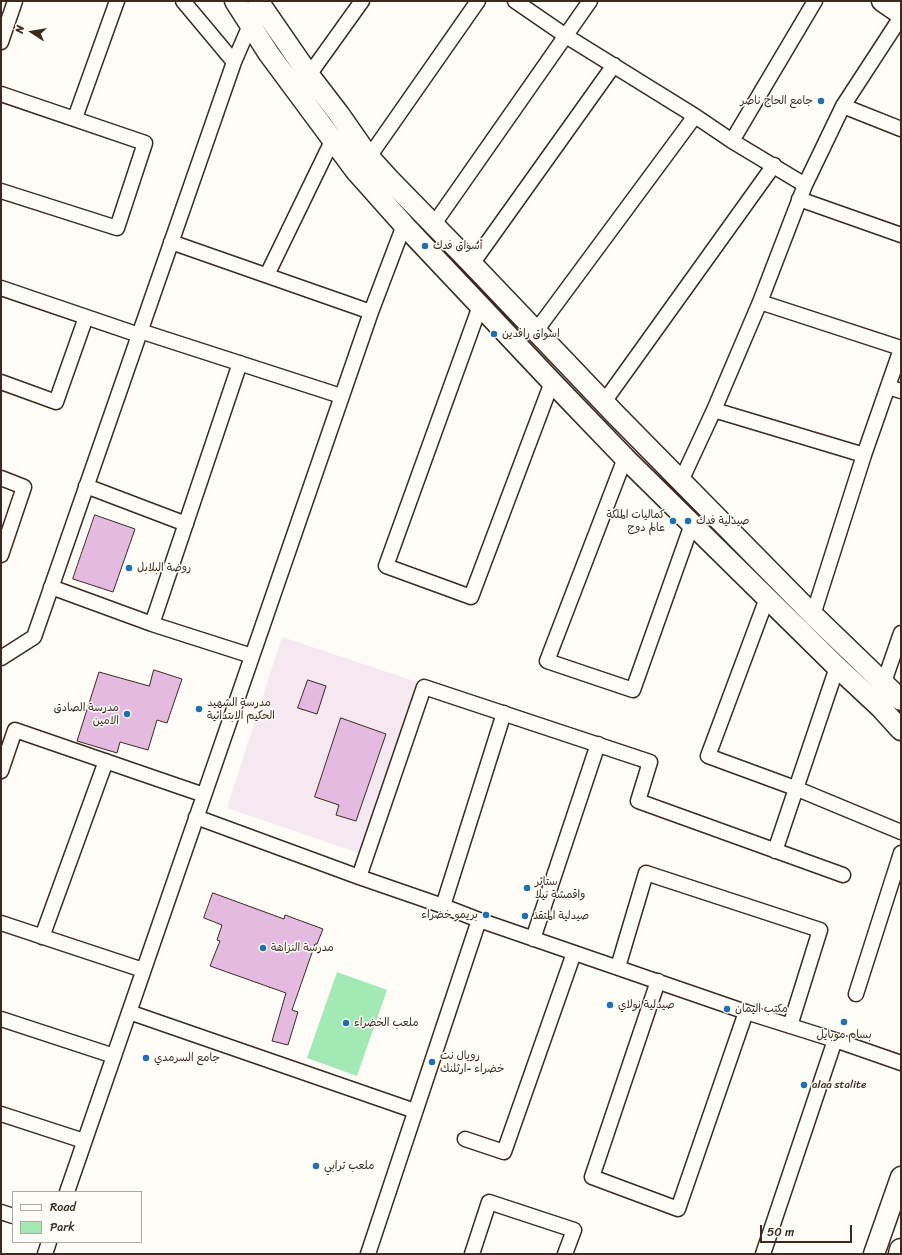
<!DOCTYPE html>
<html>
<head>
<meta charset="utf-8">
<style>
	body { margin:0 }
	#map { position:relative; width:902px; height:1255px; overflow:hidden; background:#fdfcf7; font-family:Sriracha,sans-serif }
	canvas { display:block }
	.frame { position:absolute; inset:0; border:2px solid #3b2a1e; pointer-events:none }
	.legend { position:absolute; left:12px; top:1191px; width:130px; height:52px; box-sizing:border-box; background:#fdfcf7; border:1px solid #afa8a0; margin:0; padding:5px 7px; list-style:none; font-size:12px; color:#3b2a1e }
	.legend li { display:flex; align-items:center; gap:8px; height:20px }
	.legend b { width:20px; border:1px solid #afa8a0 }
	.north { position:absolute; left:12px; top:12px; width:40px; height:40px; -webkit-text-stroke:3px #fdfcf7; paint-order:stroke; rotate:282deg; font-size:11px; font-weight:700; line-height:16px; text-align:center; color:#3b2a1e }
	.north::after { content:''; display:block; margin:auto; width:14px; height:18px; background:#3b2a1e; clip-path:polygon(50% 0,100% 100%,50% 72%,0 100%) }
	.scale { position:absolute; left:760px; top:1225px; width:92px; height:18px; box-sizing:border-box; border:2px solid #3b2a1e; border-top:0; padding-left:5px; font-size:12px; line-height:14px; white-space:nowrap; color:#3b2a1e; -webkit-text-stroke:3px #fdfcf7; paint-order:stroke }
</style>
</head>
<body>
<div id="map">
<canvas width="902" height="1255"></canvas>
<div class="frame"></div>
<ul class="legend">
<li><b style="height:5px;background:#fdfcf7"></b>Road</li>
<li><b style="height:11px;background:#a2e9b5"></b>Park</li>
</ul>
<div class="north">N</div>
<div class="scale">50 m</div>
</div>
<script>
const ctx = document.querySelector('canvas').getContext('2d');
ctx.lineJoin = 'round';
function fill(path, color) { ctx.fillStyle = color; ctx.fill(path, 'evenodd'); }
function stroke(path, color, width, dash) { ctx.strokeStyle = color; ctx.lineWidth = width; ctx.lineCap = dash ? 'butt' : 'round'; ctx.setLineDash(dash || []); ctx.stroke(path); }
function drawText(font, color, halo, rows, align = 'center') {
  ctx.font = font + ' Sriracha,"Playpen Sans Arabic",sans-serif'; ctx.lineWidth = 3; ctx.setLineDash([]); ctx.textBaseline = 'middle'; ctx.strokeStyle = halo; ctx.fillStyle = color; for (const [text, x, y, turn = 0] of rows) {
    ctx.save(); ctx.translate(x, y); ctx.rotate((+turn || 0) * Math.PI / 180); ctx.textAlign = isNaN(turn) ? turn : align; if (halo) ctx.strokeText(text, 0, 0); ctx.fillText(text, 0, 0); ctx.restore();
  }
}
fill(new Path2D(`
	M282,637L417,682L359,853L227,808Z`), '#f6e8f0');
fill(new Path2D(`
	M337,972L387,990L357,1076L307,1058Z`), '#a2e9b5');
const building = new Path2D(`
	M95,515L135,529L113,592L73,579Z
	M154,670L182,679L167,723L157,720L148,750L120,742L117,753L77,741L99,672L149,686Z
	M308,680L326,686L317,714L298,708Z
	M341,718L386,734L356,821L336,815L339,805L315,797Z
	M213,893L284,919L285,915L323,929L317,944H315L292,1010L298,1012L288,1045L272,1041L286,993L210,966L220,941L217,940L222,925L204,918Z`);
fill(building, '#e4bae0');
stroke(building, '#3b2a1e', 1);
const street = new Path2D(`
	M183,1L234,62
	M515,1L566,36L695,116L732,141L805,185
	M1,42L15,1
	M309,75L362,1
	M1,94L145,143L117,228L1,191
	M843,106L901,129
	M75,118L117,1
	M732,141L815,1
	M369,157L478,1
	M799,199L901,235
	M434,224L590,1
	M171,242L371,312
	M472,264L614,65
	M267,275L333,139
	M1,288L139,335
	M760,302L901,348
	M480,306L386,566L471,597L552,382
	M140,331L341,396
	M536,331L695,116
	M1,382L56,402L86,317
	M888,387L901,391
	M604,402L774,165
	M714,410L864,455
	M625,458L547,661L633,690L692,524
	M1,478L24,487L1,555
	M681,481L714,410L760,302L805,185L843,106L901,17
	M86,486L186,524
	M51,587L152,624L252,656
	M767,598L708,756L795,788L901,832
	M813,615L864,455L901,349
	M152,624L240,363
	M1,658L34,637L234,62L250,25
	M884,682L901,633
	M1,771L15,730L204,795
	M196,817L359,877L443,906L479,920L746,1012L835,1040L901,1063
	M775,851L837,667
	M359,877L424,687L650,762L638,801L843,875
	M443,906L504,713
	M1,923L143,970
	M42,937L106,761
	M533,939L598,744
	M618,967L646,873L820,930L790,1026
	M658,981L592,1177L678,1209L746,1012
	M856,994L901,853
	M129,1012L415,1111
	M1,1019L114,1056
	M1,1114L84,1141
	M465,1139L504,1152L574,953
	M67,1192L371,312L404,225
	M1,1212L13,1216
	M45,1254L49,1242
	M368,1254L479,920
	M472,1254L489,1202L574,1230L565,1254
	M763,1254L835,1040`);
const secondary = new Path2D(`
	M235,1L269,54L355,170L404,225L552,382L625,458L837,667L880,707L901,730
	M258,1L309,75L339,114L369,157L390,180L472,264L616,415L813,615L901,700
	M882,1L901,14
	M874,1254L901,1177`);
const primary = new Path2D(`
	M900,1254L901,1250`);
stroke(street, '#3b2a1e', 17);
stroke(secondary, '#3b2a1e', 23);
stroke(primary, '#3b2a1e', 25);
stroke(street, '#fdfcf7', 14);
stroke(secondary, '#fdfcf7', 20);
stroke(primary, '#fdfcf7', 22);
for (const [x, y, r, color] of [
	[821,101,4,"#1f6fb2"],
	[425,246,4,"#1f6fb2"],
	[494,334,4,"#1f6fb2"],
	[673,521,4,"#1f6fb2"],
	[688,521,4,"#1f6fb2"],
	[129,568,4,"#1f6fb2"],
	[199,709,4,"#1f6fb2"],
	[127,714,4,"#1f6fb2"],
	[527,888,4,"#1f6fb2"],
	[486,915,4,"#1f6fb2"],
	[525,916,4,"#1f6fb2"],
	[263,948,4,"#1f6fb2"],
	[610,1005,4,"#1f6fb2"],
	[727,1009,4,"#1f6fb2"],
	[844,1022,4,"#1f6fb2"],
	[346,1023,4,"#1f6fb2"],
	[146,1058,4,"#1f6fb2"],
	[432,1062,4,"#1f6fb2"],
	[804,1085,4,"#1f6fb2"],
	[316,1166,4,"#1f6fb2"]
]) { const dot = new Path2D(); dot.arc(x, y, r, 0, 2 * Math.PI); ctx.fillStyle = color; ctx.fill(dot); stroke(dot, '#fdfcf7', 1.5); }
drawText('11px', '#3b2a1e', '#fdfcf7', [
	["جامع الحاج ناصر",813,101,"right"],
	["أسواق فدك",433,246],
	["اسواق رافدين",502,334],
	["كماليات الملكة",665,515,"right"],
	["عالم دوج",665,528,"right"],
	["صيدلية فدك",696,521],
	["روضة البلابل",137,568],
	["مدرسة الشهيد",207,703],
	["الحكيم الابتدائية",207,716],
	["مدرسة الصادق",119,708,"right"],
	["الامين",119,721,"right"],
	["ستائر",535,882],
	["واقمشة نيلا",535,895],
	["بريمو خضراء",478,915,"right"],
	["صيدلية المتقذ",533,916],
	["مدرسة النزاهة",271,948],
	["صيدلية نولاي",618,1005],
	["مكتب اليمان",735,1009],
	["ملعب الخضراء",354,1023],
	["بسام موبايل",844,1035,"center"],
	["رويال نت",440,1056],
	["خضراء -ارثلنك",440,1069],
	["جامع السرمدي",154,1058],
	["alaa stalite",812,1085],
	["ملعب ترابي",324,1166]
], 'left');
</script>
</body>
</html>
